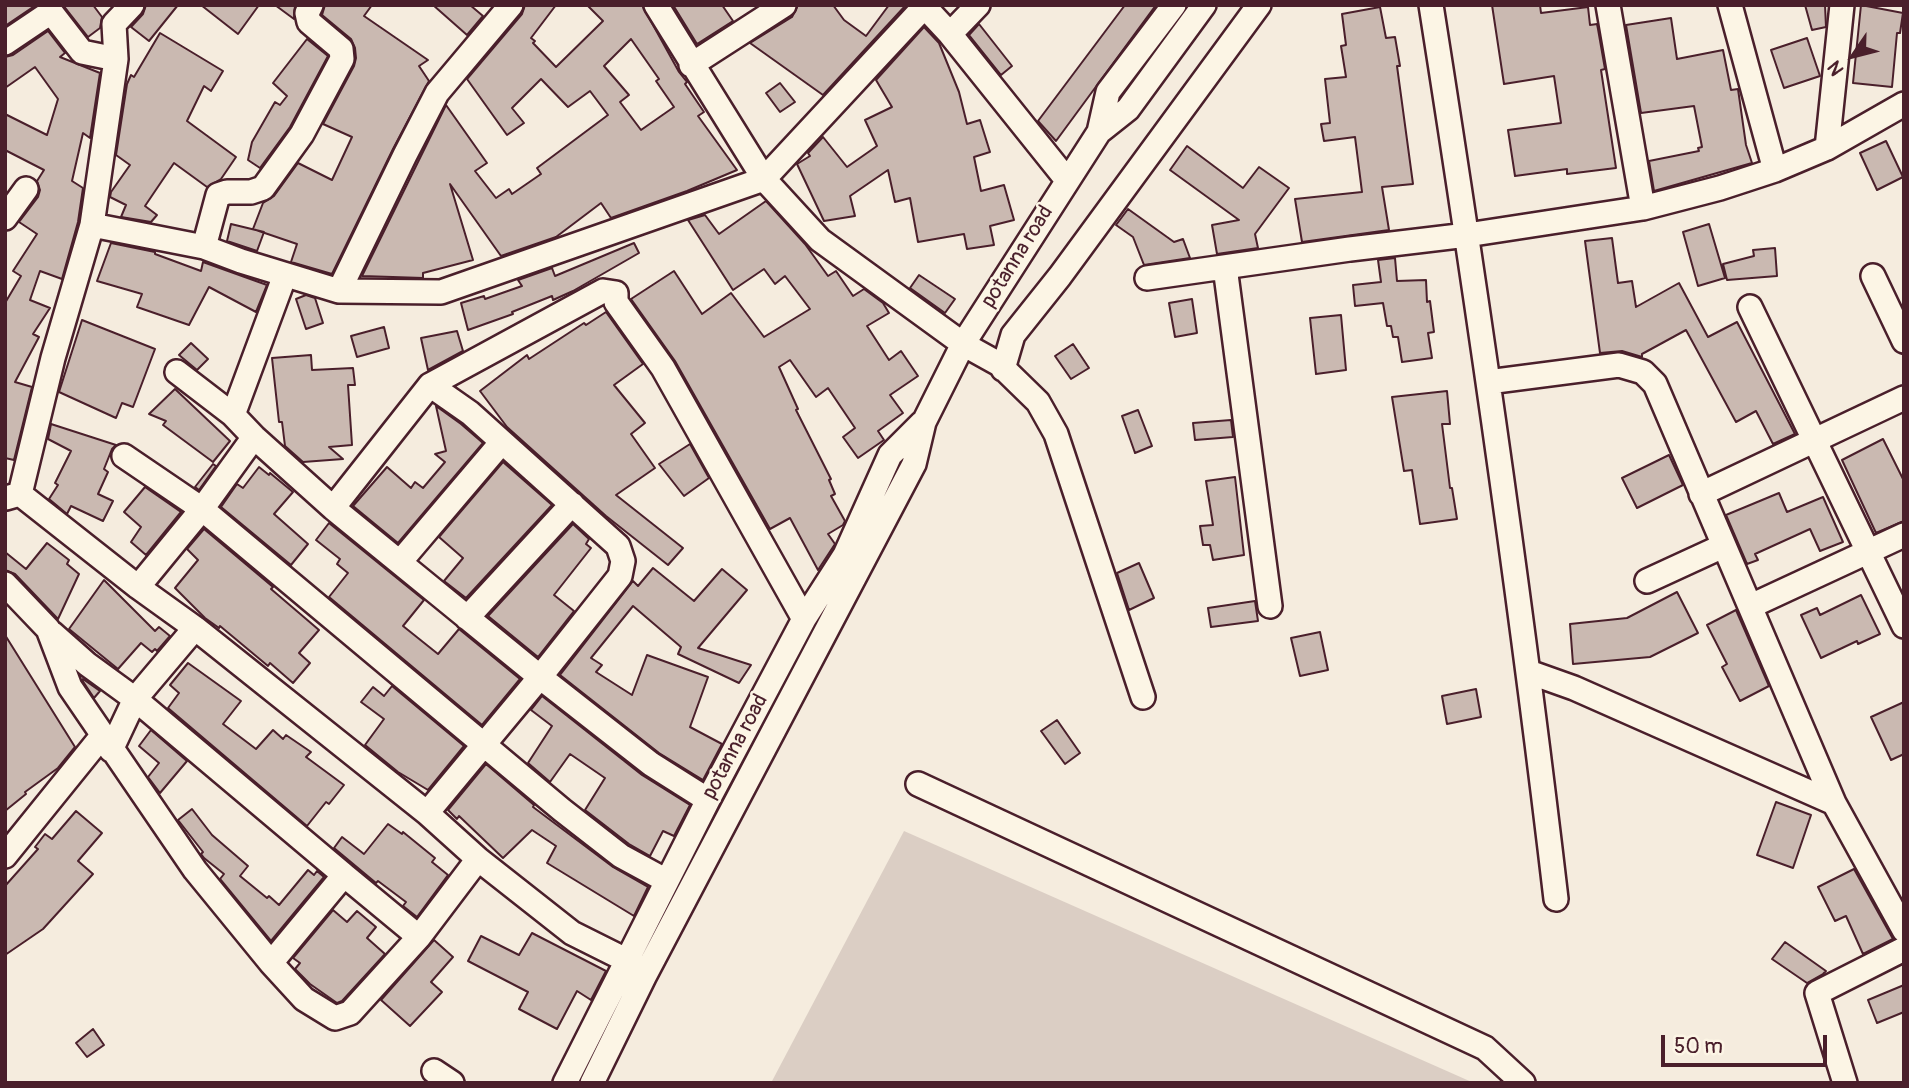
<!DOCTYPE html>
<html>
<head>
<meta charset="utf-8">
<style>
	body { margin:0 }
	#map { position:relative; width:1909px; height:1088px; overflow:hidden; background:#f5ecde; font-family:Pangolin,sans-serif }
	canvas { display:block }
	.frame { position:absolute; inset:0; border:7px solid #4a1f2b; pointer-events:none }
	.north { position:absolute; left:1818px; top:21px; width:70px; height:70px; -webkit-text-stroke:5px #fcf5e5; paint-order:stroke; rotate:235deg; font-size:19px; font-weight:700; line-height:28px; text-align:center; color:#4a1f2b }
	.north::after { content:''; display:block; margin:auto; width:24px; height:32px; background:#4a1f2b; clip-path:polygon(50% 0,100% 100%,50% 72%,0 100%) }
	.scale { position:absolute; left:1661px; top:1035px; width:166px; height:32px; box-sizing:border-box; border:4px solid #4a1f2b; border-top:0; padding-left:9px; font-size:21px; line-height:24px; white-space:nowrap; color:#4a1f2b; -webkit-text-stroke:5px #fcf5e5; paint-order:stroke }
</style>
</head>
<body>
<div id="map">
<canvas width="1909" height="1088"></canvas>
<div class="frame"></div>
<div class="north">N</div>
<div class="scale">50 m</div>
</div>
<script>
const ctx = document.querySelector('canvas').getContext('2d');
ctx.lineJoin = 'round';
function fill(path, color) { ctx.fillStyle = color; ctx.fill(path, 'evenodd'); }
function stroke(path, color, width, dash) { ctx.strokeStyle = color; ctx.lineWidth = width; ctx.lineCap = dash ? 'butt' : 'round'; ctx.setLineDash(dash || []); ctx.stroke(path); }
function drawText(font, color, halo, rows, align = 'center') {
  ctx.font = font + ' Pangolin,sans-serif'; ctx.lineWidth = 5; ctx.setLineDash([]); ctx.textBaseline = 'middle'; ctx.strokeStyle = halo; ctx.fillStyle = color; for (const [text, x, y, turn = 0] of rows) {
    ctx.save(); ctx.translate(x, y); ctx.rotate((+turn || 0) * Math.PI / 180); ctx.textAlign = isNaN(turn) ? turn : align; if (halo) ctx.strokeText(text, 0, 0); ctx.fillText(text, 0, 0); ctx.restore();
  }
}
fill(new Path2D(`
	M904,831L1474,1083H771Z`), '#dbcec4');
const building = new Path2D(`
	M5,5H36L5,26Z
	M63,5H93L102,17L100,28L88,37Z
	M146,5H178L149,41L131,27L143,14Z
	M201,5H259L238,34Z
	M275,5H295L294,19Z
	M325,5H372L364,16L428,60L419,66L429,81L393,149L332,274L291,262L297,244L253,229L263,203L274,196L298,163L332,180L352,137L323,124L354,66L356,58L355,48L351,39L322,15Z
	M433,5H470L483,16L467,35Z
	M525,5H556L531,38L535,41L533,43L556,67L603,21L587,5H642L679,72L687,82L685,84L704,112L698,116L737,170L687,191L611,218L601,203L556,237L501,256L450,184L473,260L423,273V278L362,276L446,105L487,163L475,171L496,198L509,189L512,194L541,174L537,168L608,115L590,91L568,107L541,79L512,108L524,123L507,135L467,79L522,14ZM631,39L659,79L656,81L674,107L641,130L620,102L629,95L604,66Z
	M673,5H722L733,21L697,44Z
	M798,5H833L844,20L866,36L889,5H906L823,95L750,43L792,17Z
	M1125,5H1156L1056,141L1038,121Z
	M1492,5H1540L1541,13L1588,7L1590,25L1597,24L1598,29L1605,69L1601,70L1616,168L1567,174V169L1515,176L1508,130L1561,123L1554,76L1504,84Z
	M1805,5H1825L1826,27L1812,30Z
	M1861,5L1903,13L1900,33H1897L1892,87L1853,83Z
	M1380,7L1386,38L1395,37L1400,66H1397L1413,184L1382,187L1389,230L1302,242L1295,199L1362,192L1355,137L1324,141L1321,124L1330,123L1325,79L1346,77L1341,46L1346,45L1342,14Z
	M1671,18L1677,59L1723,50L1731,90L1738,89L1746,145L1752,163L1654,191L1649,161L1699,151L1698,148L1702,147L1694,106L1641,113L1626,25Z
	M979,24L1012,66L1001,75L969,35Z
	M924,27L939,43L959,92L967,124L980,120L990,152L974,157L981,191L1004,185L1014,220L990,226L994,245L967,249L964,234L918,242L910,198L895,202L888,170L850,196L855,216L824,221L797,164L810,156L808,153L823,137L847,167L877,146L865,120L892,107L876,80Z
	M48,31L65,53L60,57L100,73L90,138L83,133L72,181L83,188L78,222L62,279L40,271L30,300L50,308L33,334L39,337L15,382L32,387L14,460L5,458V303L21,276L13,271L37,234L19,222L38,197L40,190L37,181L44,170L5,150V114L47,135L58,99L35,67L5,88V57L13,55Z
	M160,33L223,71L211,91L204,86L187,121L236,157L221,179L207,187L174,163L145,206L157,215L151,222L121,217L126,205L110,197L111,192L130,165L116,155L127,84L131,75L134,77Z
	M1807,38L1820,76L1784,88L1771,50Z
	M307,39L328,56L290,127L260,168L248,160L252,142L275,102L280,105L287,96L273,83Z
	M780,83L795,102L780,112L766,93Z
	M1886,141L1903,177L1877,190L1860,153Z
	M1187,146L1243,188L1259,167L1289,188L1255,234L1258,248L1217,254L1212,225L1239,220L1170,170Z
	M766,201L805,244L828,276L836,271L853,296L864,289L883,303L889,313L867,326L889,360L901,351L918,376L890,395L903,413L878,431L884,440L858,458L843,437L855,428L828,388L816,397L790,360L779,367L798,409L796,410L831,479L829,480L835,494L831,496L845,521L843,525L828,534L835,544L818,570L790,518L770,529L675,361L631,299L674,271L702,314L731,293L764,337L810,309L785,276L775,284L764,269L733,290L688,220L705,215L719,234Z
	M1128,209L1174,242L1183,239L1190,258L1144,265L1133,237L1116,225Z
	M231,224L264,232L257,251L227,241Z
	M1709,224L1725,278L1698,286L1683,232Z
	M1612,238L1618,283L1632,281L1636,307L1679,283L1708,337L1737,322L1795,434L1773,444L1756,411L1736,422L1686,330L1642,354V357L1622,351L1600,353L1585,241Z
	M111,243L155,252V254L201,271L203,262L267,285L256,312L209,287L189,325L137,307L142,294L97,281Z
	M634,243L639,253L573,291L553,300L552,296L512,312L513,314L468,330L461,303L484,296L485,299L522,286L518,280L552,268L555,276Z
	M1775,248L1777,276L1727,280L1723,264L1754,256L1753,250Z
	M1395,258L1397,281L1426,280L1427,302L1430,301L1434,332L1428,333L1432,358L1402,362L1398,337H1393L1391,326H1387L1383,303L1355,306L1353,285L1381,282L1378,260Z
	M919,275L955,299L945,313L910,288Z
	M306,295L315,298L323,323L306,329L296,299Z
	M1192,299L1197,333L1175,337L1169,303Z
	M606,312L643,364L614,385L645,423L631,434L655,468L616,495L683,548L668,565L606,516L507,427L480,391L527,355L529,359L584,323L586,325Z
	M1341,315L1346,370L1316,374L1310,318Z
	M82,320L155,349L133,407L122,403L116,418L59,392Z
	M384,327L389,348L357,357L351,336Z
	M457,331L463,351L428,370L421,338Z
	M191,343L208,359L197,370L179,355Z
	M1073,344L1089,368L1071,379L1055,356Z
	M311,355L312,370L353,368L355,385H348L352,445L329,447L343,459L303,462L285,446L282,422H279L272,358Z
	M175,389L230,441L213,462L163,425L166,421L149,414Z
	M1447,391L1450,424H1442L1450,488H1452L1457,519L1420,524L1412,470L1404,471L1392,397Z
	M436,406L461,424L483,443L398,543L353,506L387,467L411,488L415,482L423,488L445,462L435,454L446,451Z
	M1138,410L1152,446L1135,453L1122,416Z
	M1231,420L1233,437L1195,440L1193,423Z
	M51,424L116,445L112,449L104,469L108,472L98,494L113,501L103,521L71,506L67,514L49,499L58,485L55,483L71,451L48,439Z
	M1883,439L1904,481V521L1876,533L1842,460Z
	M690,444L709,478L684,496L659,464Z
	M1669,455L1683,485L1637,508L1622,478Z
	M503,462L552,505L466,598L444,581L463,558L439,537Z
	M213,464L216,466L199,490L195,487Z
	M259,467L269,475L270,473L293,492L274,514L308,544L291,565L221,507L237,484L243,488Z
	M1235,477L1244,555L1213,560L1210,545H1203L1200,526L1213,525L1206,481Z
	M145,487L181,512L146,555L131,542L141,527L124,512Z
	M1779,493L1787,512L1823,497L1843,542L1820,551L1810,529L1755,554L1758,560L1747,564L1726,515Z
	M329,523L424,600L403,626L438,654L459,629L520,679L482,725L329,597L348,573L337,564L340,559L316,540Z
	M573,524L589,539L586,544L591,548L554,595L574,611L538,657L488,616Z
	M204,529L273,587L271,589L319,630L299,653L310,663L293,683L270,663L268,666L220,626L219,628L205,618L175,588L198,560L187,549Z
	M47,543L69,560L67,564L79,574L58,619L15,574L5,570V552L26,569Z
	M1139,563L1154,598L1129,610L1117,573Z
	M653,568L694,601L722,569L747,590L698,648L751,665L739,683L678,654L681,647L633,606L591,658L602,665L596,672L632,695L647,655L708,677L690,727L722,744L703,780L659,753L560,675L633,581L638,586Z
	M104,580L155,631L159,627L170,636L157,651L155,649L152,652L141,643L118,669L69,629Z
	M1677,592L1698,633L1650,657L1573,664L1570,624L1627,618Z
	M1861,595L1880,634L1858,644L1857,641L1821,658L1801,615L1817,608L1820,615Z
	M1255,601L1258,621L1211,627L1208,608Z
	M1736,610L1769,686L1740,701L1722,667L1727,664L1707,625Z
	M1320,632L1328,670L1300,676L1291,638Z
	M5,635L75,747L58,768L25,792L26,794L5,811Z
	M188,663L241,701L223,724L256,749L273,730L283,739L286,735L311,752L306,757L344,785L329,804L326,802L307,826L168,708L179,693L170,685Z
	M83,679L100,691L94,698L82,680Z
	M392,686L464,746L428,790L398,772L365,745L384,719L361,702L373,687L384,696Z
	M1476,689L1481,717L1447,724L1442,696Z
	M542,696L642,775L690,805L674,836L663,831L650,856L629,844L585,810L605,778L570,754L550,782L528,763L552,726L531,710Z
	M1904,702V754L1891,760L1871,717Z
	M1057,720L1080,753L1065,764L1041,731Z
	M151,730L187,761L160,793L148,777L159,763L139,746Z
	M486,764L534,805L533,807L613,867L648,887L634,916L547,863L556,846L532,830L503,858L459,816L457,819L448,810Z
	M1776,802L1811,815L1793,868L1757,855Z
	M192,809L212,835L248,866L240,876L267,898L269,896L279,905L308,870L314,875L317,871L324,877L271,941L220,879L224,874L204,858L201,854L203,852L178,820Z
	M76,811L102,833L78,861L93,874L43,929L5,955V886L38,849L35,847L45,834L52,839Z
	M388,824L402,834L403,832L435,858L432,862L448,875L417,917L403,906L406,902L378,881L376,883L334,848L342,837L364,854Z
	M1854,869L1893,939L1863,954L1846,916L1835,921L1818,887Z
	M333,910L347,922L357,911L376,927L367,938L385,954L342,1001L337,1003L310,984L295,969L300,963L293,958Z
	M532,933L606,971L591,1000L577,991L557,1029L519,1009L528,992L468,961L481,936L519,955Z
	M434,940L453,957L431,982L442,992L410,1026L381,1000Z
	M1785,942L1826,971L1823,974L1807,983L1772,959Z
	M1904,985V1012L1877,1023L1868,1000Z
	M93,1029L104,1045L87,1057L76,1043Z`);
fill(building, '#cab9b1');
stroke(building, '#4a1f2b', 2);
const minor = new Path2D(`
	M656,5L764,179L820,240L963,344L999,364L1038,402L1056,434L1143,697
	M923,5L950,34L1067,180
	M1431,5C1478,303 1521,600 1556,899
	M1608,5L1643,208
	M1730,5L1775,170
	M950,34L978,5
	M5,43L51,12L82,52L116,59
	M691,65L784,5
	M1099,132L1108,92L1174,5
	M1827,148L1842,5
	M5,218L26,189
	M92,225L204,247L241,261L339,291L441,292L764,179L924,7
	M204,247L218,195L227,192H251L263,188L302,134L342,59L341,49L309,22L307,13L311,5
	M1225,267L1270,606
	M1873,276L1904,341
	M1147,278L1350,249L1467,235L1643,208L1720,188L1775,170L1827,148L1904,104
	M339,291L405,155L437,93L511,5
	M1750,307L1904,626
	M1003,369L1013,335L1060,276L1259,5
	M177,372L233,415L254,437L333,508L540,677L651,764L708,800
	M1488,382L1619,365L1643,372L1655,384L1834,803L1904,930
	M233,415L285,275
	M124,456L202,509L562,810L621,856L667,881
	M20,494L138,587L195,628L427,813L478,859L572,933L626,960
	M1701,494L1904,398
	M6,498L20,494L53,358L92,225L116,59L114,24L132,5
	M333,508L430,385L603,291L616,293V302L663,368L804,619
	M400,562L501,443
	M1647,581L1723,546
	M5,584L48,629L70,687L195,870L271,963L304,999L335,1018L350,1013L419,937L478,859
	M138,587L202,509L254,437
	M1751,606L1904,535
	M467,618L572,504
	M52,633L87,664L135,699L344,875L271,963
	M1529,672L1574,688L1834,803
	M111,750L135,699L195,628
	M918,784L1485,1048L1523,1083
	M427,813L540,677L620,576L623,561L618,546L470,413L430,385
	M5,856L102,736
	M344,875L419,937
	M434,1071L452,1083
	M565,1083L708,800L804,619L845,555L890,455L922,423
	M592,1083L644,977L914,464L924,422L963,344L1099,132L1128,109L1204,5
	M1845,1083L1817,993L1904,949`);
stroke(minor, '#4a1f2b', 28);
stroke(minor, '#fcf5e5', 23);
drawText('21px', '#4a1f2b', '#fcf5e5', [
	["potanna road",1018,257,-58],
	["potanna road",736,747,-62]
]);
</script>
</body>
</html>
